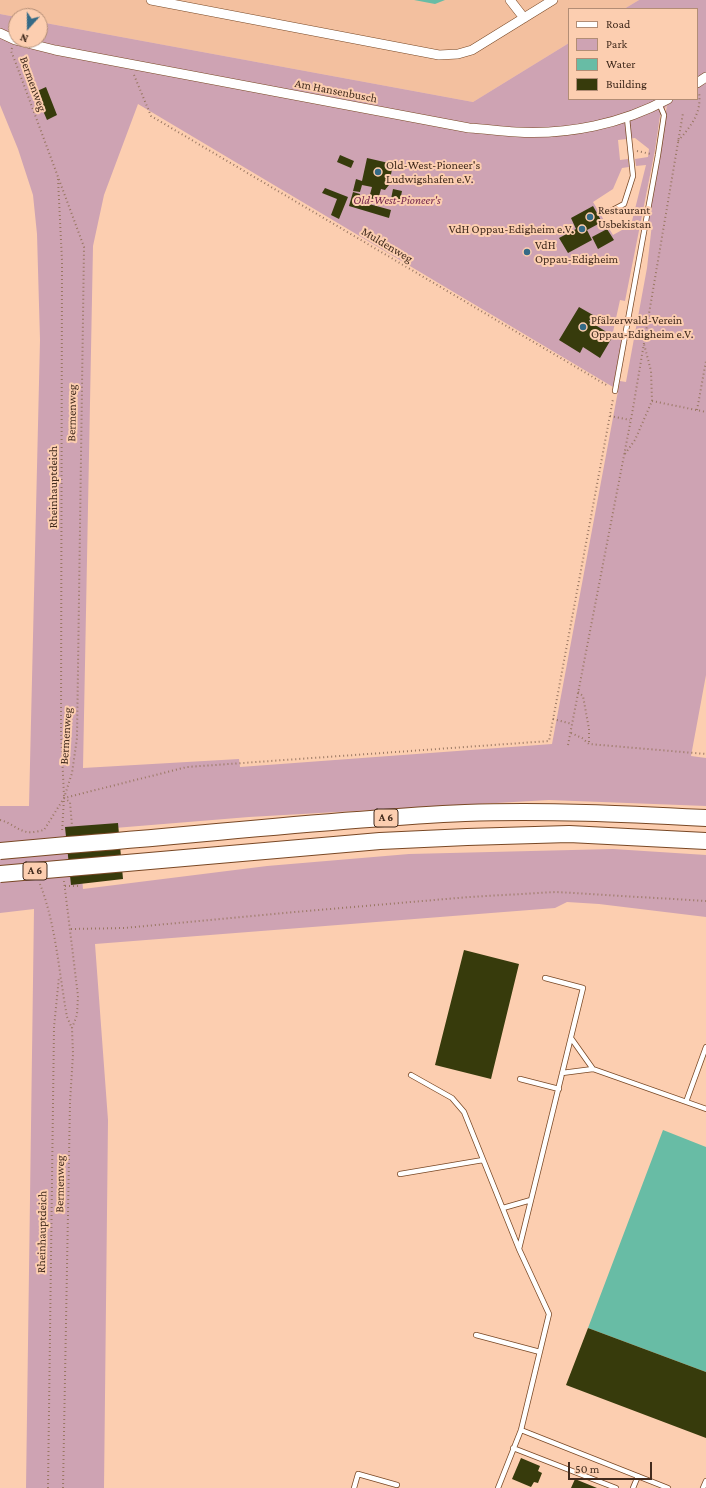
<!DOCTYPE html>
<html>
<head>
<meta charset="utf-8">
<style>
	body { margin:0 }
	#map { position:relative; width:706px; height:1488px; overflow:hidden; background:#fcceb0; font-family:"Crimson Pro",serif }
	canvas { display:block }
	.legend { position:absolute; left:568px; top:8px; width:130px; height:92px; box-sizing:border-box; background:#fcceb0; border:1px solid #b28d75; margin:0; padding:5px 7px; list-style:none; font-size:12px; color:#422b1d }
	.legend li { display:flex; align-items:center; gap:8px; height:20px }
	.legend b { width:20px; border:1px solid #b28d75 }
	.north { position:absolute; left:8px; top:8px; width:40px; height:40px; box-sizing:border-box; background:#fcceb0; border:1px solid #b28d75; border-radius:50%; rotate:201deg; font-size:11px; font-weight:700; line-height:16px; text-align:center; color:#422b1d }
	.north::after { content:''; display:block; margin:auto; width:14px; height:18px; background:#356a86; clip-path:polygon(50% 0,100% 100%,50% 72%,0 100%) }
	.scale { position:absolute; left:568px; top:1462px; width:84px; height:18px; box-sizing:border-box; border:2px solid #422b1d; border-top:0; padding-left:5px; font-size:12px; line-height:14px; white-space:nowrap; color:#422b1d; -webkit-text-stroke:3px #fcceb0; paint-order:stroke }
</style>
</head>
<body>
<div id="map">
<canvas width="706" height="1488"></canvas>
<ul class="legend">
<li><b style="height:5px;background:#fff"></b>Road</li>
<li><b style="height:11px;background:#cea3b3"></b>Park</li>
<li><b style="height:11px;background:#68bca5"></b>Water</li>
<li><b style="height:11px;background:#373b0c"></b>Building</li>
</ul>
<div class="north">N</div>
<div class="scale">50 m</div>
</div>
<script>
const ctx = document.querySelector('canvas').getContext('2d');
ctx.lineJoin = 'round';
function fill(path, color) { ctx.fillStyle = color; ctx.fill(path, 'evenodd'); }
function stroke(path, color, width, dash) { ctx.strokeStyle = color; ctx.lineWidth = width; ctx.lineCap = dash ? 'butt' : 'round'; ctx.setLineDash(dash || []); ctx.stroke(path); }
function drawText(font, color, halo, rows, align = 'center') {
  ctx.font = font + ' "Crimson Pro",serif'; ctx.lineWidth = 4; ctx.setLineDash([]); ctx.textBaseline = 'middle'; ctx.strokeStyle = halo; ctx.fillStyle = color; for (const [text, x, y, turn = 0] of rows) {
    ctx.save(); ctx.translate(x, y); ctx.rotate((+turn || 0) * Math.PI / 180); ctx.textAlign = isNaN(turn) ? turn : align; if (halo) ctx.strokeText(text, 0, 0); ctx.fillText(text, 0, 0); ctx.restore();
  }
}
fill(new Path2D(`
	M0,0H639L624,9H569V43L473,102L40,22V16H16V17L0,14Z`), '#f3c09f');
fill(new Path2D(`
	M639,0H706V675L691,756L706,758V806L549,800L249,817L78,831L83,889L267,866L409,854L613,849L706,855V917L599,904L567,902L555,908L95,944L108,1120L104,1488H26L34,909L0,913V806H29L40,340L37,234L33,195L18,149L0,105V14L16,17V40H40V22L473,102L569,43V99H697V9H624ZM138,104L613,387L623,334L613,332L620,300L625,301L655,150L660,116L667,105L648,223L652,224L647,268L626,382L620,381L618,391L552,744L240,767L239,759L83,768L93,246L104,195ZM635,138L649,149L648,157L635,159L636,166L646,165L631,225L613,235L593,202L613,189L622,168L629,167L628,159L620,160L618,140Z`), '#cea3b3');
fill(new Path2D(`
	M414,0H445L435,4Z
	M663,1130L706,1147V1372L588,1328Z`), '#68bca5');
fill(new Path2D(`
	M46,87L57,115L47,120L35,92Z
	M340,155L354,161L351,168L337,162Z
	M367,158L393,164L389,185L385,190L381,189L378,200L369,198L372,187L362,185L360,192L353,191L356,179L362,181Z
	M325,188L348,197L339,219L331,215L337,199L322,193Z
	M393,189L402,191L400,201L391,199Z
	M353,192L360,194L358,202L368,205L369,204L391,210L389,218L349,206Z
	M593,206L602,222L587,230L592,240L568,253L559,238L576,229L571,218Z
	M607,229L614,240L598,249L592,237Z
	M579,307L593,315L589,321L613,336L600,358L583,347L580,353L559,340Z
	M118,823L123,879L71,885L65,827Z
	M464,950L519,964L491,1079L435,1065Z
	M588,1328L706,1372V1438L566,1385Z
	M521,1458L540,1466L538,1471L542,1473L538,1483L534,1482L531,1487L512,1479Z
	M575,1479L597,1488H571Z`), '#373b0c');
const service = new Path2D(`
	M609,212L624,204L633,176L627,118
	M615,391L658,155L664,115L659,103
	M571,1038L593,1069
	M562,1073L593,1069L706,1109
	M411,1075L452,1098L464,1112L519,1249
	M520,1079L559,1089
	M686,1102L706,1047
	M400,1174L483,1160
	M503,1208L531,1200
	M476,1335L540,1352
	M521,1430L668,1488
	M513,1448L616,1488
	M354,1488L358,1474L397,1485
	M498,1488L521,1430L549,1314L519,1249L583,988L545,978
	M633,1488L638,1476
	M703,1488L706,1481`);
const minor = new Path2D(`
	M151,0L439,55L458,54L472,50L553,0
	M510,0L524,18
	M0,33L15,40L55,50L469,128C485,129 500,131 516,132C568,135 622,124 668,99
	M697,83L706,77`);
const motorway = new Path2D(`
	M67,845C200,835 332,819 465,813C545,810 626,814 706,818
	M69,868L380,841L467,837L569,834L706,841`);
stroke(service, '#794825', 6);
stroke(minor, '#794825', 10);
stroke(motorway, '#794825', 18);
stroke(new Path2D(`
	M12,48L11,51L15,61L84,247L77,738L72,773L64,798L62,833
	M134,75L151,116L608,386
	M678,141C691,126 702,113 699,92
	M637,151L651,154
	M58,179L62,261L61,732L64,796
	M652,401L706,412
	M697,410L706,361
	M610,416L630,420
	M625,454L635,440L652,401L651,371L644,344
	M578,692L583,696L589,729V744
	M553,719L572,724
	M571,733L582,738L589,744L706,754
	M568,745L632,414L683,113
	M64,798L70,802L72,826
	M0,820C10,822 17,830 27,832C32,833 39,831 44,830L64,798L187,767L549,741L613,399
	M40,884C56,925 59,973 67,1017L72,1028
	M65,886H78V884
	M71,929L124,928L295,912L469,897L556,892L706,901
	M48,1488L54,1027L59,977
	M63,1488L70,1102L73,1054L72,1028L77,1015L78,996L64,881`), '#997762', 2, [1, 3]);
stroke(service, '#fff', 4.5);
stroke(minor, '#fff', 9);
stroke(motorway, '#fff', 16);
const motorwayBridge = new Path2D(`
	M0,851L67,845
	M0,874L69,868`);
stroke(motorwayBridge, '#794825', 18, []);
stroke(motorwayBridge, '#fff', 16);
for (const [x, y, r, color] of [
	[378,172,4,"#356a86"],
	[590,217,4,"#356a86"],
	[582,229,4,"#356a86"],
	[527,252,4,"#356a86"],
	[583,327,4,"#356a86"]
]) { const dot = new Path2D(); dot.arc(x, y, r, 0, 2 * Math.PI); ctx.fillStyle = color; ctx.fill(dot); stroke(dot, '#fcceb0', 1.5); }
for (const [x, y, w] of [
	[386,818,24],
	[35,871,24]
]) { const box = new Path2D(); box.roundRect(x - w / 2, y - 9, w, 18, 3); ctx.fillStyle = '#fcceb0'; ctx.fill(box); stroke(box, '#422b1d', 1); }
drawText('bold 11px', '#422b1d', null, [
	["A 6",386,818],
	["A 6",35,871]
]);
drawText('12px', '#422b1d', '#fcceb0', [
	["Bermenweg",33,84,70],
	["Am Hansenbusch",336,91,11],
	["Muldenweg",387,245,31],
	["Bermenweg",72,413,-89],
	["Rheinhauptdeich",53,487,-90],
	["Bermenweg",66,736,-86],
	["Bermenweg",60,1184,-89],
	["Rheinhauptdeich",42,1232,-89]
]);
drawText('12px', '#422b1d', '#fcceb0', [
	["Old-West-Pioneer's",386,165],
	["Ludwigshafen e.V.",386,179],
	["Restaurant",598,210],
	["Usbekistan",598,224],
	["VdH Oppau-Edigheim e.V.",574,229,"right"],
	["VdH",535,245],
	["Oppau-Edigheim",535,259],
	["Pfälzerwald-Verein",591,320],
	["Oppau-Edigheim e.V.",591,334]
], 'left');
drawText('italic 12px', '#75264c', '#fcceb0', [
	["Old-West-Pioneer's",397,200]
]);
</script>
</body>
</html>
